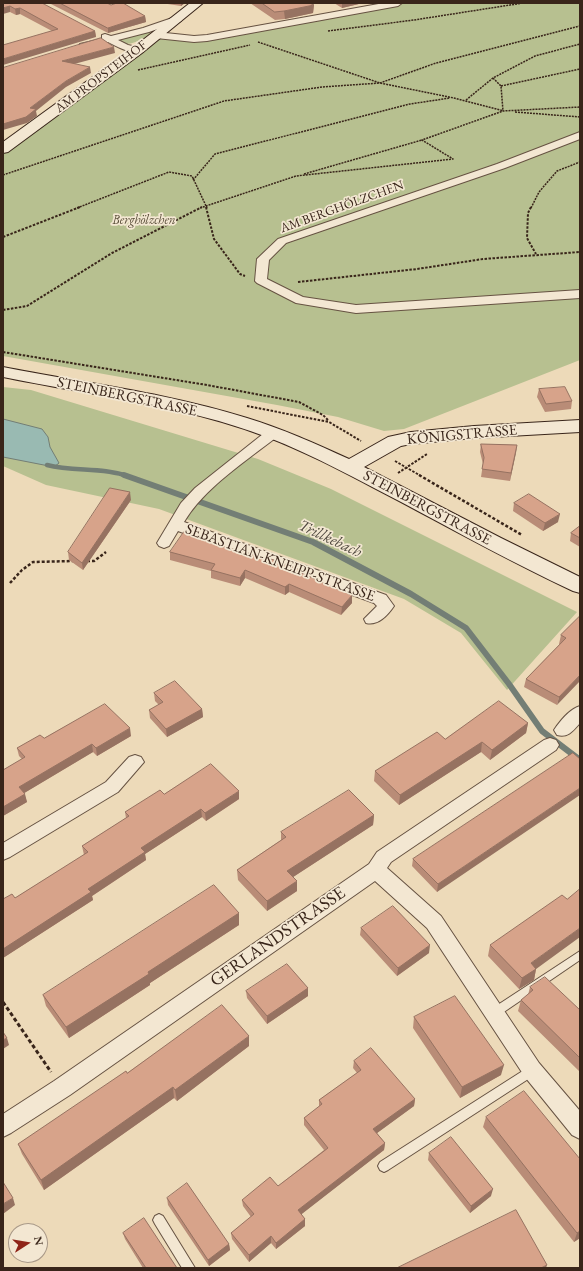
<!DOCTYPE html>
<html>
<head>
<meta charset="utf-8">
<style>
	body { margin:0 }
	#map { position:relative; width:583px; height:1271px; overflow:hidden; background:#eddab9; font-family:"EB Garamond",serif }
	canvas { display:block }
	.frame { position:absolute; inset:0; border:4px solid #39251a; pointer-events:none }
	.north { position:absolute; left:8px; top:1223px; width:40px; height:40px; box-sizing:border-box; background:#f3e7d2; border:1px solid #a99988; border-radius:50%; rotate:78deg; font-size:11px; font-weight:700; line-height:16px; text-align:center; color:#39251a }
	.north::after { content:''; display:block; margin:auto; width:14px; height:18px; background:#8f2418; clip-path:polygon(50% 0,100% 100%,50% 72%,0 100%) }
</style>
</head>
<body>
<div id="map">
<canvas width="583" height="1271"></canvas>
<div class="frame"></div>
<div class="north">N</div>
</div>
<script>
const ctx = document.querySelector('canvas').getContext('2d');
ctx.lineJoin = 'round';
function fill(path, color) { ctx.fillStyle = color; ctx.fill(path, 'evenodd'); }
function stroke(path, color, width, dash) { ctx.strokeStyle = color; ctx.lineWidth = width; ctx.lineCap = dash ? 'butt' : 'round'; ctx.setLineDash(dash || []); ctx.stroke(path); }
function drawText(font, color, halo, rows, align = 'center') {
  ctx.font = font + ' "EB Garamond",serif'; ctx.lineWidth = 3.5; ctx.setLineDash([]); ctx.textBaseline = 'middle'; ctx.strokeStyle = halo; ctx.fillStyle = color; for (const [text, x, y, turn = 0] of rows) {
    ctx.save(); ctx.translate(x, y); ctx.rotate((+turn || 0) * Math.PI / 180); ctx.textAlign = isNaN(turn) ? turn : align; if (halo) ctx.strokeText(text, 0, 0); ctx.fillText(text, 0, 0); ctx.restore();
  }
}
fill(new Path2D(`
	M408,3H580V360L404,429L384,431L338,417L277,405L3,356V145L158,36L207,39Z
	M155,29C146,37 139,43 126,44L120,40Z
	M3,387L31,390L258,459L331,489L577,612L507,690L461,633L404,599L159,509L46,485L3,466Z`), '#b7c090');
const water = new Path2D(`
	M3,419L42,429L48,437L50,447L59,463L54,467L3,457Z`);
fill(water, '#99bab2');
stroke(water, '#737e75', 1);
stroke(new Path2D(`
	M47,465C73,472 102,467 127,476`), '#737e75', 4.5);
stroke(new Path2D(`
	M124,475L313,542L411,594L466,628L509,684L542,731L580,760`), '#737e75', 6);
const lane = new Path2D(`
	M580,951V960L498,1016L494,1018L490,1016L489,1013L490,1010Z
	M532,1065L536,1066L537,1070L536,1074L388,1170L384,1172L380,1170L378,1166L380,1162Z
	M159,1214L163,1216L195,1268H182L155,1224L153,1220L155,1216Z`);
const street = new Path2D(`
	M384,3H402L398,6L207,41L194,42L156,38L152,35L156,32L194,36L207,35Z
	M178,16L181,17L182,19L181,21L149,32L118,40L128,45L141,48L143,50L141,52C130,54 118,47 108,42L83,49L79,46L80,44L102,39V35L105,34L111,36L143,28Z
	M580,132V139L505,168L286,243L269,260L267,279L303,297L356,305L580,290V298L356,313L296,303L257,283L255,281L257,259L278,239L497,164Z
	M273,429L278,430L280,433L278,436C246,461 204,488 184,522L386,595L394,606C388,615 378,626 366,623L364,619L377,606L374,603L178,531L169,546L164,548L159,546L157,543L181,503L195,488L268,430Z
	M580,706V723C573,731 568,738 557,735L554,730C560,721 570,709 580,706Z
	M550,738L556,740L559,745L556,750L391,862L387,868L441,916L539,1063L580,1111V1139L572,1135L525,1077L427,928L375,881L70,1095L11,1133L3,1137V1114L54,1081L369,864L377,852L544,740Z
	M135,755L141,757L144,762L118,792L10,857L3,860V843L106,782L129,757Z`);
const secondary = new Path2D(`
	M190,3H203L142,53L8,152L3,153V142L134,47Z
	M3,367C84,383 168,393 247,418C283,429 316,444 349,459L388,437L411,432L474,426L580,420V432L474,438L411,444L401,446L364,467L501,538L580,577V593L573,591C515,564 459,533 403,503C358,480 314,455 267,437C183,405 91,395 3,377Z`);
stroke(lane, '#665242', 2);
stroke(street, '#665242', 2);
stroke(secondary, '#39251a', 2);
stroke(new Path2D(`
	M328,31L414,20L523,3
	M258,42L380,83L454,98L504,111
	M138,70L250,45
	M493,78L501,86L503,111
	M501,86L580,69
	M466,100L493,78L535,56L580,44
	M515,112L580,117
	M304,174L422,140
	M3,175L224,101L322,87L380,83L436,63L580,26
	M193,180L215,154L410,104L450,98
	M77,208L169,172L192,176L207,208
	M200,208L296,176L453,159L422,140L503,111L580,107
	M531,208L539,192L557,171L580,162`), '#39251a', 1.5, [2, 1]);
stroke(new Path2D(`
	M206,207L214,239L240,274L245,276
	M531,207L528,213L527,238L536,254
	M3,237L80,207
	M298,282L417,269L483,259L580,252
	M3,310L27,306L112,253L202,207
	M3,352L207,385L299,402L323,415L329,421
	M247,406L329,422L361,441
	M395,461L421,476
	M398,473L427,454`), '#39251a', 2, [2.5, 1.5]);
stroke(new Path2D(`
	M419,475L522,535
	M87,561H94L106,552
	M10,583L22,570L33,562L74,561`), '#39251a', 2.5, [3, 2]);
stroke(new Path2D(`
	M3,1002L51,1072`), '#39251a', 3, [4, 2.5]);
fill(lane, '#f3e7d2');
fill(street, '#f3e7d2');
fill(secondary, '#f3e7d2');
fill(new Path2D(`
	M3,3L95,31L96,37L52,31L20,14L16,15L10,12Z
	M49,3H107L111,5L145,16L146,22L108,33Z
	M161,3H185L181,6Z
	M250,3H309L314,5L313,13L285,19L275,20Z
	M334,3H363L342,8Z
	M539,389L572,401L571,409L545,412L537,397Z
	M481,444L517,445L510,481L481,477L483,464L480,452Z
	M131,500L83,570L69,560L68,552Z
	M514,503L558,522L543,531L513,511Z
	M580,526V547L570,541L571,533Z
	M212,543L301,570V573L352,603L341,615L289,592L285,595L245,578L240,586L211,578V571L170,560V552Z
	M580,616L557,705L524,687L526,679L560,644H559L561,635Z
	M154,693L202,709L203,717L167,737L150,718L149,710L159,705L155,701Z
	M528,723L526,733L490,760L481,752L399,805L374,781L375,771L445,739Z
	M131,736L97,756L93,752L24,793L27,802L3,816V770L22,759L19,756L17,748L44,738Z
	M573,753L437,892L412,866L413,859Z
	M164,794L239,799L206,821L202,817L145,854L146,860L92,896L93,900L3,958V899L15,898L84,855L82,846L126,818L125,812Z
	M374,815L373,825L293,877L297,891L267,911L238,880L237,870L281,840V832Z
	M239,913V925L150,983V985L69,1038L46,1006L43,995Z
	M361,928L429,953L397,976L360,935Z
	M490,945L536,969L534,980L519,989L488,956Z
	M530,987L580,1010V1072L518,1011L521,1000L528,995Z
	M308,988V996L267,1024L247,998L246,991Z
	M414,1017L501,1075L460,1098L413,1028Z
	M249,1046L177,1101L174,1098L44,1190L22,1154L18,1144L127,1073Z
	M354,1061L415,1099L414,1106L377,1133L385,1143L384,1150L301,1214L305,1219V1226L276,1249L271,1243L249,1262L232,1239L231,1233L251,1217L243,1206L242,1200L278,1186L324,1150L304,1125V1118L319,1107V1100L357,1073L353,1068Z
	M486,1117L580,1159V1238L574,1242L483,1127Z
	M429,1153L491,1196L470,1213L428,1160Z
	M167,1198L229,1244L230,1250L209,1266L168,1205Z
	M123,1233L177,1268H143L125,1239Z`), '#b98c77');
fill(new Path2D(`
	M181,3H185L181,6Z
	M342,3H363L342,8Z
	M314,5L313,13L285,19L284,11Z
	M10,6V12L3,14V8Z
	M20,8V14L16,15L15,9Z
	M145,16L146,22L108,33V28Z
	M95,31L96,37L3,65V59Z
	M114,47L115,53L63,67L62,61Z
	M90,67L91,73L66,87L36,111L37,116L27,123L3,130V124L30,108L66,81Z
	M517,445L516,453L510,481L511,473Z
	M130,492L131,500L83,570L82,563Z
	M560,514L558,522L543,531L545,523Z
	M245,570V578L240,586V578Z
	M289,584V592L285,595V587Z
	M352,595V603L341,615L342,607Z
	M580,675V681L557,705L559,697Z
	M202,709L203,717L167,737L166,729Z
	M528,723L526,733L490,760L492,750Z
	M130,728L131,736L97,756L96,748Z
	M482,742L481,752L399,805L400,795Z
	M92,744L93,752L21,795L19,787Z
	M580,788V795L437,892L438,884Z
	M239,791V799L206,821L205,813Z
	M25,794L27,802L3,816V807Z
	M201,809L202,817L145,854L146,860L92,896L93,900L3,958V949L88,889L141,848Z
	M374,815L373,825L287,881V871Z
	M297,881V891L267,911V901Z
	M239,913V925L150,983V985L69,1038L66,1027L148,972Z
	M580,928V937L532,972L536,969L534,980L519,989L522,978L531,963Z
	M430,945L429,953L397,976L398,968Z
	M308,988V996L267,1024V1016Z
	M249,1036V1046L177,1101L175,1090Z
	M7,1038L9,1045L3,1049V1040Z
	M504,1065L501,1075L460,1098L462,1087Z
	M173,1087L174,1098L44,1190L41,1180Z
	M415,1099L414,1106L373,1136V1129Z
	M385,1143L384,1150L298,1217V1210Z
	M493,1189L491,1196L470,1213L471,1206Z
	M13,1198L15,1205L3,1214V1204Z
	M305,1219V1226L276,1249V1243Z
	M580,1231V1238L574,1242L577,1233Z
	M271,1236V1243L249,1262V1255Z
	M229,1244L230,1250L209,1266L208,1260Z
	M547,1265L546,1268H541Z`), '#967261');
const building = new Path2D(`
	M3,3H42L95,31L3,59V45L58,29L20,8L15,9L10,6L3,8Z
	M60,3H107L111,5L117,3H123L145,16L108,28Z
	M262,3H309L314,5L284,11L275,12Z
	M101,38L114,47L62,61L90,67L66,81L30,108L36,109L26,117L3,124V68Z
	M565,387L572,401L546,404L539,389Z
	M481,444L517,445L511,473L482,469L484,458Z
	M110,488L130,492L82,563L68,552Z
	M529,494L560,514L545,523L514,503Z
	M580,526V538L571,533Z
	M184,532L212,540L210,543L274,560L301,570L299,572L352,595L342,607L289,584L285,587L245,570L240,578L211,570L215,564L170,552Z
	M580,616V675L559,697L526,679L566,638L561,635Z
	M175,681L202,709L166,729L149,710L163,702L154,693Z
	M499,701L528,723L492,750L482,742L400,795L375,771L437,732L445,739Z
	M105,704L130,728L96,748L92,744L19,787L25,794L3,807V770L25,757L17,748L40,735L44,738Z
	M573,753L580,759V788L438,884L413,859Z
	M211,764L239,791L205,813L201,809L141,848L145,852L88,889L91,892L3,949V899L12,894L15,898L88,852L82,846L129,816L125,812L160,790L164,794Z
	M349,790L374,815L287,871L297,881L267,901L237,870L286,837L281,832Z
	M214,885L239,913L148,972L149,974L66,1027L43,995Z
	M580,889V928L531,963L536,969L522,978L490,945L562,895L567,899Z
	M393,906L430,945L398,968L361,928Z
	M287,964L308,988L267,1016L246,991Z
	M545,977L580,1010V1058L521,1000L533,990L530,987Z
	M455,996L504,1065L462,1087L414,1017Z
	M222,1005L249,1036L175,1090L173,1087L41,1180L18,1144L126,1071L127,1073Z
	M3,1032L7,1038L3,1040Z
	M371,1048L415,1099L373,1129L385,1143L298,1210L305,1219L276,1243L271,1236L249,1255L231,1233L254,1214L242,1200L270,1177L278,1186L328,1148L304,1118L322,1104L319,1100L361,1070L354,1061Z
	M524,1091L580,1159V1231L577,1233L486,1117Z
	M451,1137L493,1189L471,1206L429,1153Z
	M3,1182L13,1198L3,1204Z
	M187,1183L229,1244L208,1260L167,1198Z
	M516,1210L547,1265L541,1268H397Z
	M144,1218L177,1268H146L123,1233Z`);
fill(building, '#d7a38a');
stroke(building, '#967261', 1);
drawText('13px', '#39251a', '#f3e7d2', [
	["AM PROPSTEIHOF",101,77,-37],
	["AM BERGHÖLZCHEN",342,207,-20]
]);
drawText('italic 13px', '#584c38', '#f3e7d2', [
	["Berghölzchen",144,220]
]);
drawText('15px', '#39251a', '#f3e7d2', [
	["STEINBERGSTRASSE",127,397,12],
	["KÖNIGSTRASSE",462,435,-5],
	["STEINBERGSTRASSE",427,508,28],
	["SEBASTIAN-KNEIPP-STRASSE",280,563,20]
]);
drawText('italic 16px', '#514a40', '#f3e7d2', [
	["Trillkebach",330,539,25]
]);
drawText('18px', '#39251a', '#f3e7d2', [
	["GERLANDSTRASSE",278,937,-35]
]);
</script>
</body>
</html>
